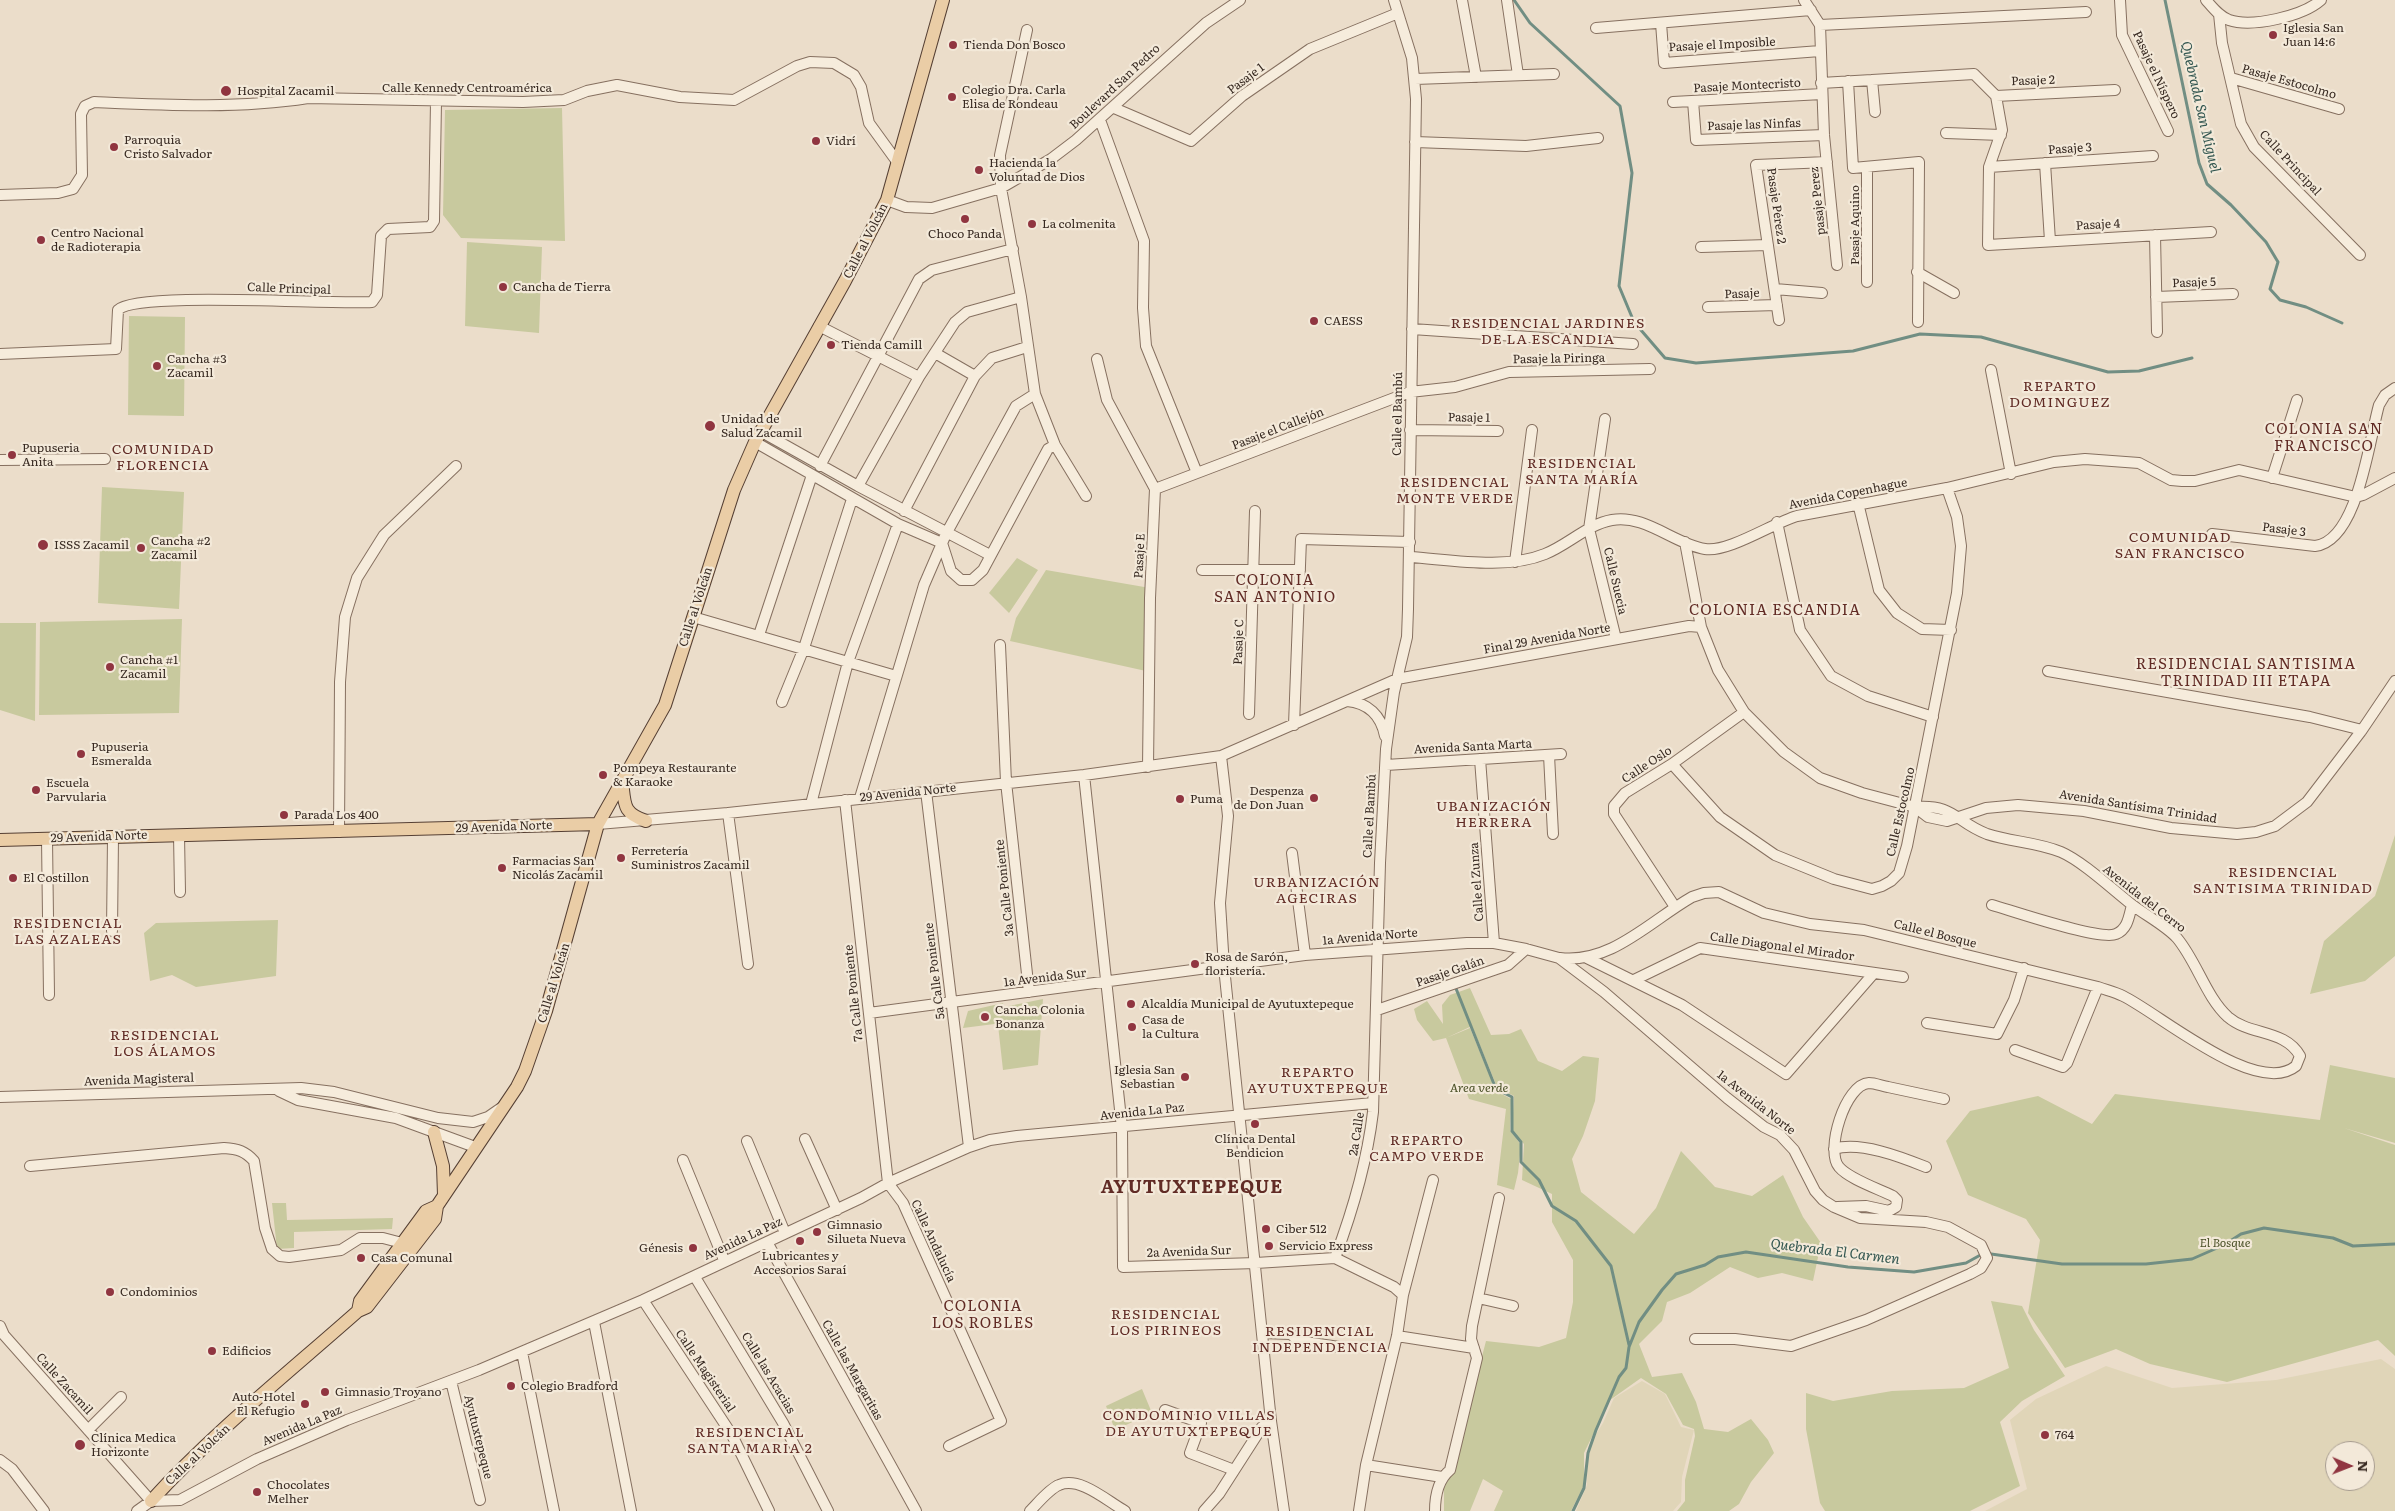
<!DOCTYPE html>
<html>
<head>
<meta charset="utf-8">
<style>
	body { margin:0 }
	#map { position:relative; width:2395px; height:1511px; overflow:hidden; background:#ebddca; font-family:Literata,serif }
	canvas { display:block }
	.north { position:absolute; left:2325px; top:1441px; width:50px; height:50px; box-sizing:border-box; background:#f3e9d9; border:1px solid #a89d90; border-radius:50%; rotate:91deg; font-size:14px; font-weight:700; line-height:20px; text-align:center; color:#382a22 }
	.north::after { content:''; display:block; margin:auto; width:18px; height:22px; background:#903540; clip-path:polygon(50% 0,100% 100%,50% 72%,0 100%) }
</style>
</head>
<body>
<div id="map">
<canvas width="2395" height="1511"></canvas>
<div class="north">N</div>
</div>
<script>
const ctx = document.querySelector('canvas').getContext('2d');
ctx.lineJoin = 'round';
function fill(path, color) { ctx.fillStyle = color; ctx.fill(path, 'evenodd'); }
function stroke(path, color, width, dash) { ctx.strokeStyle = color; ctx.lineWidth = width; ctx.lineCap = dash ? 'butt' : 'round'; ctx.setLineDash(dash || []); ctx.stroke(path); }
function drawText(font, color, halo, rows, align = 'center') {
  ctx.font = font + ' Literata,serif'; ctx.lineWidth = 4.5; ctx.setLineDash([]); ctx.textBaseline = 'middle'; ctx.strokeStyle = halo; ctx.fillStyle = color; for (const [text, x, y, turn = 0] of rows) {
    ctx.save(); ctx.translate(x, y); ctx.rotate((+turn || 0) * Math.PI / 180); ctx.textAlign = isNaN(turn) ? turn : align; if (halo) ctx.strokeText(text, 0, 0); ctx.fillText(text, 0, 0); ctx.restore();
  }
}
fill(new Path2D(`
	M2381,1359L2395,1369V1511H1985L2027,1489L2010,1420L2036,1399L2106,1366L2172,1388L2276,1380ZM2335,1451H2365V1481H2335Z
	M1642,1381L1665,1394L1681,1427L1694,1430L1682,1477L1681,1502L1673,1511H1576L1587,1485L1588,1447L1603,1423L1614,1398Z`), '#e0d5b8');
fill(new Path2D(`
	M562,108L565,241L461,238L443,215L445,110Z
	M467,242L542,247L539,333L465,326Z
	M129,316L185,317L184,416L128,415Z
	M102,487L184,492L179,609L98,603Z
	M1017,558L1038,570L1009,613L989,593Z
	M1046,570L1150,588L1146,671L1010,641L1016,618Z
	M182,619L179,713L39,715L40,622Z
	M0,623H36L35,721L0,710Z
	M2395,835V956L2365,981L2310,994L2324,941L2375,896Z
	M278,920L276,976L196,987L172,975L150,981L144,933L156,923Z
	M1470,988L1491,1035L1509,1034L1521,1029L1538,1061L1562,1071L1583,1056L1599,1058L1595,1101L1583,1136L1572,1159L1581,1192L1634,1234L1656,1208L1681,1151L1715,1187L1752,1196L1783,1175L1803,1217L1821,1243L1813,1281L1782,1273L1758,1278L1730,1267L1690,1293L1667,1302L1662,1321L1639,1344L1652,1377L1682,1373L1696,1402L1704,1429L1728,1432L1751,1419L1768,1440L1774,1453L1751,1482L1739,1504L1729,1511H1677L1685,1501V1480L1695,1436L1694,1429L1683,1425L1666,1394L1641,1378L1610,1400L1584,1453V1485L1571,1511H1494L1503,1491L1483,1479L1470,1511H1444V1477L1468,1410L1486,1341L1539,1347L1566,1338L1573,1302V1260L1552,1222V1194L1522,1180L1524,1144L1512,1130L1514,1096L1497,1087L1472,1026L1446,1038L1470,1028L1496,1091L1511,1099L1510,1130L1521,1145L1518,1173L1514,1190L1497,1185L1506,1109L1469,1099L1446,1038L1433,1041L1417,1020L1414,1009L1427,1001L1443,1024L1442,1005L1450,995Z
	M1043,999L1038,1065L1003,1070L998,1025L1002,1023L963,1028L968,1011L1003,1003L1004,1007Z
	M2330,1065L2395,1078V1143L2344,1128L2395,1145V1356L2378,1340L2227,1382L2150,1364L2116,1349L2065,1368L2028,1313L2040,1240L2026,1219L1968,1195L1946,1141L1970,1111L2038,1096L2092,1124L2115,1094L2320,1120Z
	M272,1203H286L287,1220L393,1218L392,1229L294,1232V1248L277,1249Z
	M1991,1301L2022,1306L2034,1330L2065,1376L2022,1401L2000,1422L2020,1486L1970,1511H1825L1820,1503L1806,1429V1393L1833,1401L1892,1391L1964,1388L2009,1368Z
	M1142,1389L1152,1413L1115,1430L1106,1406Z`), '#c8c99e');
stroke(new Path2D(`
	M1514,0L1530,23L1620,106L1632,173L1619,286L1634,322L1665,358L1696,363L1853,351L1920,334L1981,337L2108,372L2139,371L2192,358
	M2165,0L2199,163L2207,184L2231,205L2266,242L2278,262L2270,289L2280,300L2306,307L2342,323
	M1455,986L1496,1089L1512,1097V1131L1521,1142V1162L1539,1180L1552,1206L1576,1221L1611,1266L1629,1345
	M1573,1511L1584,1488L1588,1453L1596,1430L1619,1377L1626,1368L1629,1347L1639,1322L1662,1290L1676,1274L1705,1265L1718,1257L1746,1252L1848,1267L1914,1272L1966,1263L1984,1253L2062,1264H2146L2192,1259L2224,1245L2241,1234L2264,1228L2333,1238L2353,1246L2395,1244`), '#718e83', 3);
const minor = new Path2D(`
	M1462,0L1476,77
	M1507,0L1518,75
	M1804,0L1820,25L1824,135L1837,265
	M2120,0L2122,35L2168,131
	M2206,0C2213,8 2219,16 2229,20C2252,28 2303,16 2321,0
	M2219,14L2222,43L2241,124L2254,147L2360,255
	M1661,23L1664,63L1820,51
	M1820,25L2086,12
	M1596,28L1811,10
	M1027,30L1000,155L1001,188L1021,297L1035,394L1055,445L1086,496
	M2231,78L2339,109
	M1415,79L1554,74
	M1872,80L1875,112
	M1848,81L1853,168L1919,162L1918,322
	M1821,83L1974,74L1996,96L2115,90
	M1996,96L2002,130L1989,167L1988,245L2211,232
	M1693,101L1696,140L1824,135
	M1673,102L1822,94
	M1114,108L1191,141L1242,96L1310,49L1398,13
	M1100,120L1144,241L1143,308L1146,346L1197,473
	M1946,133L2001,135
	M1415,142L1526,146L1598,138
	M2045,163L2050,241
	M1867,167V282
	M1989,167L2153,156
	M0,195L58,193L73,189L82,175L81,114L85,106L94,102C164,105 238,109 308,98L523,102L564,100L587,91L617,85L680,97L734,100L797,66L810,62L834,63L854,75L861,87L869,123L898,163
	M887,200L906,207L932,208L1001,188L1051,159L1076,140L1206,23L1240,0
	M2155,235L2157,332
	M1701,247L1768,245
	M1917,272L1954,293
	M1775,289L1822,293
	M2156,297L2233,294
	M1708,307L1777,305
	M1779,320L1756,165L1827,162
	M819,326L919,377
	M1412,329L1633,344
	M935,353L975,376
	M0,354L116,349L118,310C137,291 332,305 372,302L377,295L381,236L388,229L430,227L434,221L436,102
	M1097,359L1107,400L1155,489L1150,598L1148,767
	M1991,370L2011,474
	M1605,419L1589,529L1616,639
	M1410,430L1498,431
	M760,431L858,486L990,555
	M755,442L898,524L942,543L951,571L961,580H972L983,570L1048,449L1055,445
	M0,460L105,459
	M820,466L919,279L932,270L1013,249
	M2272,478L2297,400
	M858,486L919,377L955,322L967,312L1021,297
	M1155,489L1410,392L1455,387L1509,372L1650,369
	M1858,503L1879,590L1897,613L1922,629L1951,630
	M904,511L975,376L992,358L1027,347
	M1777,522L1800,630L1831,676L1868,696L1933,717
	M2212,534L2315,546C2358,541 2369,440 2379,405L2385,395L2395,388
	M1685,542L1701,627L1718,670L1744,712L1784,752L1820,778L1862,793L1915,807L1928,817L1947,821L1986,808L2018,805L2084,811L2171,828L2237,834L2256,832L2275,826L2307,802L2362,730L2395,681
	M1410,557C1452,560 1506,570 1545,554C1568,545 1588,524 1612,520C1645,514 1674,544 1705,549C1728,553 1773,523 1797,516L1947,488L2054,462L2085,459L2139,463L2171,480L2182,481H2195L2239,470L2356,497L2363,495L2395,478
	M1515,562L1532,430
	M1202,570H1300
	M693,617L896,676
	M759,635L812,475
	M1000,645L1006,782L1029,992
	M2048,671L2310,717L2362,730
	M1347,701C1368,703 1381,715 1385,736
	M782,702L804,648L852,499
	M1249,714L1255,511
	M1294,725L1301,539L1410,542
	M1549,755L1553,834
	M1221,756L1228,816L1220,903L1224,967L1271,1421L1284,1511
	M1480,759L1494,943
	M1672,764L1720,817L1775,855L1834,879L1872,889L1882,886L1891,881L1899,873L1907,846L1957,593L1961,546L1957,517L1947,488
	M1386,765L1561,754
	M1084,775L1122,1128L1123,1267L1256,1263L1335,1258
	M926,791L969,1147
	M860,798L924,585L946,534L1016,406L1035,394
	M845,800L888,1183L903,1203L1001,1421L949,1446
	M811,804L848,662L898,524
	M728,813L748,964
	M598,824L728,813L1084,775L1221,756L1397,679L1689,626L1701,627
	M339,832L340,682L345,617L357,578L384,535L456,466
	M179,835L180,892
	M47,839L49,995
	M1292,853L1305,955
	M1992,905C2013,911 2100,941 2116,934C2128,929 2129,916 2132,905
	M1675,907L1614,814V806L1625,793L1672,764L1744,712
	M112,931L113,837
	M1560,958C1611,964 1650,921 1692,897L1704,893L1719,892L1764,913L1810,924L1864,930L2098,987C2106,990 2115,992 2123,996C2160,1014 2257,1098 2296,1066L2300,1056C2285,1029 2250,1036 2228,1017C2206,997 2197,962 2177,938C2165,925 2145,915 2131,904C2112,889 2082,861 2061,852C2037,842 2011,842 1987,834C1955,822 1955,804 1915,807
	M1587,958L1682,1005L1786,1074L1874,973
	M1634,980L1700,948L1903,977
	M1377,1010L1508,965L1526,949
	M869,1013L1305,955L1467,943H1494L1526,949L1559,958L1604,992L1727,1098L1764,1127L1780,1135L1794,1150L1815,1191L1823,1200L1834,1207L1860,1218L1926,1222L1948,1227L1981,1245L1987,1258L1981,1268L1970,1274L1866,1320L1791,1346L1735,1339H1695
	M1927,1023L1997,1034L2014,1000L2024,968
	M2015,1050L2063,1067L2067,1063L2098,987
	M279,1091L298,1100L396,1118L475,1147
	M0,1097L301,1088L334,1092L438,1118L473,1122L488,1117L501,1108
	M805,1139L837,1210
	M747,1141L785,1233
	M1834,1149C1860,1141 1901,1157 1926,1167
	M683,1160L724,1260
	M30,1166L224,1148C238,1149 245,1151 254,1161L265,1228L272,1249L280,1256L289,1257L341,1250L360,1238H383L402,1243
	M1837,1207L1866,1206L1889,1211L1896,1207L1897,1200L1893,1196C1879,1189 1849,1179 1839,1167C1825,1151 1845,1084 1869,1083C1875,1083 1882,1086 1888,1087C1907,1091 1925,1095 1944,1099
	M767,1242L916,1511
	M1335,1258C1353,1210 1367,1162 1373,1112L1380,863L1386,749L1394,692L1407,637L1408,609L1416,99L1412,58L1394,0
	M1335,1258L1394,1287L1403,1295
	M695,1277L783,1423L828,1511
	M1478,1298L1513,1306
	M643,1300L732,1435L769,1511
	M594,1322L631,1511
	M0,1326L4,1335L151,1501
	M1263,1333L1291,1334L1298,1341L1339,1347
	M1397,1336L1474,1348
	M522,1352L554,1511
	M451,1381L480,1500
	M1165,1410L1201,1423L1190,1453L1234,1470
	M88,1430L121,1397
	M0,1460L12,1469L44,1511
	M1366,1465L1442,1477
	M151,1501L180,1500L257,1459L347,1420L479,1370L643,1300L861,1198L888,1183L969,1147L990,1140L1017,1136L1373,1103
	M137,1511L151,1501
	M1030,1511C1038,1503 1049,1489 1059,1485C1080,1476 1107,1501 1125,1511
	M1204,1511L1219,1494L1262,1427L1271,1421
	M1359,1511L1366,1465L1397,1336L1403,1295L1433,1180
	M1435,1511C1435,1495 1438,1480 1450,1470L1477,1358L1471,1339L1472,1326L1499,1198`);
const major = new Path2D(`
	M622,781C625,804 622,813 646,821
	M0,840L598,824
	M434,1132L443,1166L444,1195
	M358,1311L360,1301L426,1211L437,1206
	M151,1501C214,1432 288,1373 358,1311L367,1307L435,1219L437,1206L517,1087L525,1071L546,1011L598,824L665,705L734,490L755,442L845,281L887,200L943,0`);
stroke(minor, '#867060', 12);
stroke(major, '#553f33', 14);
stroke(minor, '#f6ecdc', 10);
stroke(major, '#eacda6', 12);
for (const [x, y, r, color] of [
	[2273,35,5,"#903540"],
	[953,45,5,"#903540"],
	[226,91,6,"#903540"],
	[952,97,5,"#903540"],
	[816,141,5,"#903540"],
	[114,147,5,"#903540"],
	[979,170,5,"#903540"],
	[965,219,5,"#903540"],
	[1032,224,5,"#903540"],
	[41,240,5,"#903540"],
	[503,287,5,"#903540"],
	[1314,321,5,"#903540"],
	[831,345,5,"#903540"],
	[157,366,5,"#903540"],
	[710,426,6,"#903540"],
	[12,455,5,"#903540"],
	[43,545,6,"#903540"],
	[141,548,5,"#903540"],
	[110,667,5,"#903540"],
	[81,754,5,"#903540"],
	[603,775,5,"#903540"],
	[36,790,5,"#903540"],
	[1314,798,5,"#903540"],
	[1180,799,5,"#903540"],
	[284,815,5,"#903540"],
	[621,858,5,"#903540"],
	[502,868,5,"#903540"],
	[13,878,5,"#903540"],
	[1195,964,5,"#903540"],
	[1131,1004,5,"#903540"],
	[985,1017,5,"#903540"],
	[1132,1027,5,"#903540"],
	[1185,1077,5,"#903540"],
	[1255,1124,5,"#903540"],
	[1266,1229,5,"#903540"],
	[817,1232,5,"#903540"],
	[800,1241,5,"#903540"],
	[1269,1246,5,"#903540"],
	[693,1248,5,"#903540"],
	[361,1258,5,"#903540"],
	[110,1292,5,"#903540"],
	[212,1351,5,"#903540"],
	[511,1386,5,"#903540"],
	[325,1392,5,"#903540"],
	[305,1404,5,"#903540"],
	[2045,1435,5,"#903540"],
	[80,1445,6,"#903540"],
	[257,1492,5,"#903540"]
]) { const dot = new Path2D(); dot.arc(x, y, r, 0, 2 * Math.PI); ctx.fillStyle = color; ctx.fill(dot); stroke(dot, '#f3e9d9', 2); }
drawText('12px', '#382a22', '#f3e9d9', [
	["Iglesia San",2283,28],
	["Juan 14:6",2283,42],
	["Tienda Don Bosco",963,45],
	["Colegio Dra. Carla",962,90],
	["Elisa de Rondeau",962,104],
	["Hospital Zacamil",237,91],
	["Parroquia",124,140],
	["Cristo Salvador",124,154],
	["Vidrí",826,141],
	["Hacienda la",989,163],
	["Voluntad de Dios",989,177],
	["La colmenita",1042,224],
	["Centro Nacional",51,233],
	["de Radioterapia",51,247],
	["Choco Panda",965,234,"center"],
	["Cancha de Tierra",513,287],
	["CAESS",1324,321],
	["Tienda Camill",841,345],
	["Cancha #3",167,359],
	["Zacamil",167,373],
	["Unidad de",721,419],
	["Salud Zacamil",721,433],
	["Pupuseria",22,448],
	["Anita",22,462],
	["Cancha #2",151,541],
	["Zacamil",151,555],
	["ISSS Zacamil",54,545],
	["Cancha #1",120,660],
	["Zacamil",120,674],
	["Pupuseria",91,747],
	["Esmeralda",91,761],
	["Pompeya Restaurante",613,768],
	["& Karaoke",613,782],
	["Escuela",46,783],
	["Parvularia",46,797],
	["Despenza",1304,791,"right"],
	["de Don Juan",1304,805,"right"],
	["Puma",1190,799],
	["Parada Los 400",294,815],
	["Ferretería",631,851],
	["Suministros Zacamil",631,865],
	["Farmacias San",512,861],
	["Nicolás Zacamil",512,875],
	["El Costillon",23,878],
	["Rosa de Sarón,",1205,957],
	["floristería.",1205,971],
	["Alcaldía Municipal de Ayutuxtepeque",1141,1004],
	["Cancha Colonia",995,1010],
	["Bonanza",995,1024],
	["Casa de",1142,1020],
	["la Cultura",1142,1034],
	["Iglesia San",1175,1070,"right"],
	["Sebastian",1175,1084,"right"],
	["Clínica Dental",1255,1139,"center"],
	["Bendicion",1255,1153,"center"],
	["Gimnasio",827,1225],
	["Silueta Nueva",827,1239],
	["Ciber 512",1276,1229],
	["Servicio Express",1279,1246],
	["Génesis",683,1248,"right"],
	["Lubricantes y",800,1256,"center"],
	["Accesorios Saraí",800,1270,"center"],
	["Casa Comunal",371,1258],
	["Condominios",120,1292],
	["Edificios",222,1351],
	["Colegio Bradford",521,1386],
	["Gimnasio Troyano",335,1392],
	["Auto-Hotel",295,1397,"right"],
	["El Refugio",295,1411,"right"],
	["764",2055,1435],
	["Clínica Medica",91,1438],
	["Horizonte",91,1452],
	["Chocolates",267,1485],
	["Melher",267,1499]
], 'left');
drawText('12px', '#382a22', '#f3e9d9', [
	["Pasaje el Imposible",1722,45,-3],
	["Pasaje el Níspero",2156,75,65],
	["Pasaje 1",1246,79,-37],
	["Pasaje 2",2033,81,-2],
	["Pasaje Estocolmo",2289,82,16],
	["Pasaje Montecristo",1747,86,-3],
	["Boulevard San Pedro",1115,87,-43],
	["Calle Kennedy Centroamérica",467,88],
	["Pasaje las Ninfas",1754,125,-2],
	["Pasaje 3",2070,149,-4],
	["Calle Principal",2290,163,47],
	["pasaje Perez",1818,201,-96],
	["Pasaje Pérez 2",1776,206,82],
	["Pasaje Aquino",1855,225,-90],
	["Pasaje 4",2098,225,-3],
	["Calle al Volcán",866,241,-63],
	["Pasaje 5",2194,283,-2],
	["Calle Principal",289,289,2],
	["Pasaje",1742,294,-2],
	["Pasaje la Piringa",1559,359,-1],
	["Calle el Bambú",1398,414,-89],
	["Pasaje 1",1469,418,1],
	["Pasaje el Callejón",1278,429,-21],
	["Avenida Copenhague",1848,494,-11],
	["Pasaje 3",2284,530,7],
	["Pasaje E",1140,556,-87],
	["Calle Suecia",1615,581,77],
	["Calle al Volcán",696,607,-72],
	["Final 29 Avenida Norte",1547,639,-10],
	["Pasaje C",1239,642,-88],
	["Avenida Santa Marta",1473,747,-3],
	["Calle Oslo",1647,765,-33],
	["29 Avenida Norte",908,793,-6],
	["Avenida Santísima Trinidad",2138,807,9],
	["Calle Estocolmo",1901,812,-77],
	["Calle el Bambú",1370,816,-87],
	["29 Avenida Norte",504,827,-2],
	["29 Avenida Norte",99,837,-2],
	["Calle el Zunza",1477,882,-94],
	["3a Calle Poniente",1005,888,-96],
	["Avenida del Cerro",2144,899,38],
	["Calle el Bosque",1935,934,14],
	["1a Avenida Norte",1370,937,-5],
	["Calle Diagonal el Mirador",1782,947,8],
	["5a Calle Poniente",935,971,-97],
	["Pasaje Galán",1450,972,-19],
	["1a Avenida Sur",1045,978,-7],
	["Calle al Volcán",554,983,-73],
	["7a Calle Poniente",854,993,-96],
	["Avenida Magisteral",139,1080,-2],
	["1a Avenida Norte",1756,1103,38],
	["Avenida La Paz",1142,1112,-6],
	["2a Calle",1357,1134,-81],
	["Avenida La Paz",743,1239,-25],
	["Calle Andalucía",933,1241,65],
	["2a Avenida Sur",1189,1252,-2],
	["Calle las Margaritas",852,1370,61],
	["Calle Magisterial",705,1371,56],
	["Calle las Acacias",768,1373,59],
	["Calle Zacamil",64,1384,48],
	["Avenida La Paz",302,1426,-23],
	["Ayutuxtepeque",478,1437,76],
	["Calle al Volcán",198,1455,-43]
]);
drawText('italic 12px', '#4d532a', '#f3e9d9', [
	["Area verde",1479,1088],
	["El Bosque",2225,1243]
]);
drawText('italic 14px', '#325650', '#f3e9d9', [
	["Quebrada San Miguel",2200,107,77],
	["Quebrada El Carmen",1835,1252,7]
]);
ctx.letterSpacing = '1px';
drawText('14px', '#612b25', '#f3e9d9', [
	["RESIDENCIAL JARDINES",1548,324],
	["DE LA ESCANDIA",1548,340],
	["REPARTO",2060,387],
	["DOMINGUEZ",2060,403],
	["COMUNIDAD",163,450],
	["FLORENCIA",163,466],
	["RESIDENCIAL",1582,464],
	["SANTA MARÍA",1582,480],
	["RESIDENCIAL",1455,483],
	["MONTE VERDE",1455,499],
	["COMUNIDAD",2180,538],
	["SAN FRANCISCO",2180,554],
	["UBANIZACIÓN",1494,807],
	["HERRERA",1494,823],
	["RESIDENCIAL",2283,873],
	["SANTISIMA TRINIDAD",2283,889],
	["URBANIZACIÓN",1317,883],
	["AGECIRAS",1317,899],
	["RESIDENCIAL",68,924],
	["LAS AZALEAS",68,940],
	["RESIDENCIAL",165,1036],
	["LOS ÁLAMOS",165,1052],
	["REPARTO",1318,1073],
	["AYUTUXTEPEQUE",1318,1089],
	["REPARTO",1427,1141],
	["CAMPO VERDE",1427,1157],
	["RESIDENCIAL",1166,1315],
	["LOS PIRINEOS",1166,1331],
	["RESIDENCIAL",1320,1332],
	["INDEPENDENCIA",1320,1348],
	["CONDOMINIO VILLAS",1189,1416],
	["DE AYUTUXTEPEQUE",1189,1432],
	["RESIDENCIAL",750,1433],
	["SANTA MARIA 2",750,1449]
]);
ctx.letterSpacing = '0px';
ctx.letterSpacing = '1px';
drawText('15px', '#612b25', '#f3e9d9', [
	["COLONIA SAN",2324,430],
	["FRANCISCO",2324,447],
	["COLONIA",1275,581],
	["SAN ANTONIO",1275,598],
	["COLONIA ESCANDIA",1775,611],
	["RESIDENCIAL SANTISIMA",2246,665],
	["TRINIDAD III ETAPA",2246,682],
	["COLONIA",983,1307],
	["LOS ROBLES",983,1324]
]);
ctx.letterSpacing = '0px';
ctx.letterSpacing = '1px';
drawText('bold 18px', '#612b25', '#f3e9d9', [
	["AYUTUXTEPEQUE",1192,1188]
]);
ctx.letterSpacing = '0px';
</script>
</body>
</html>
